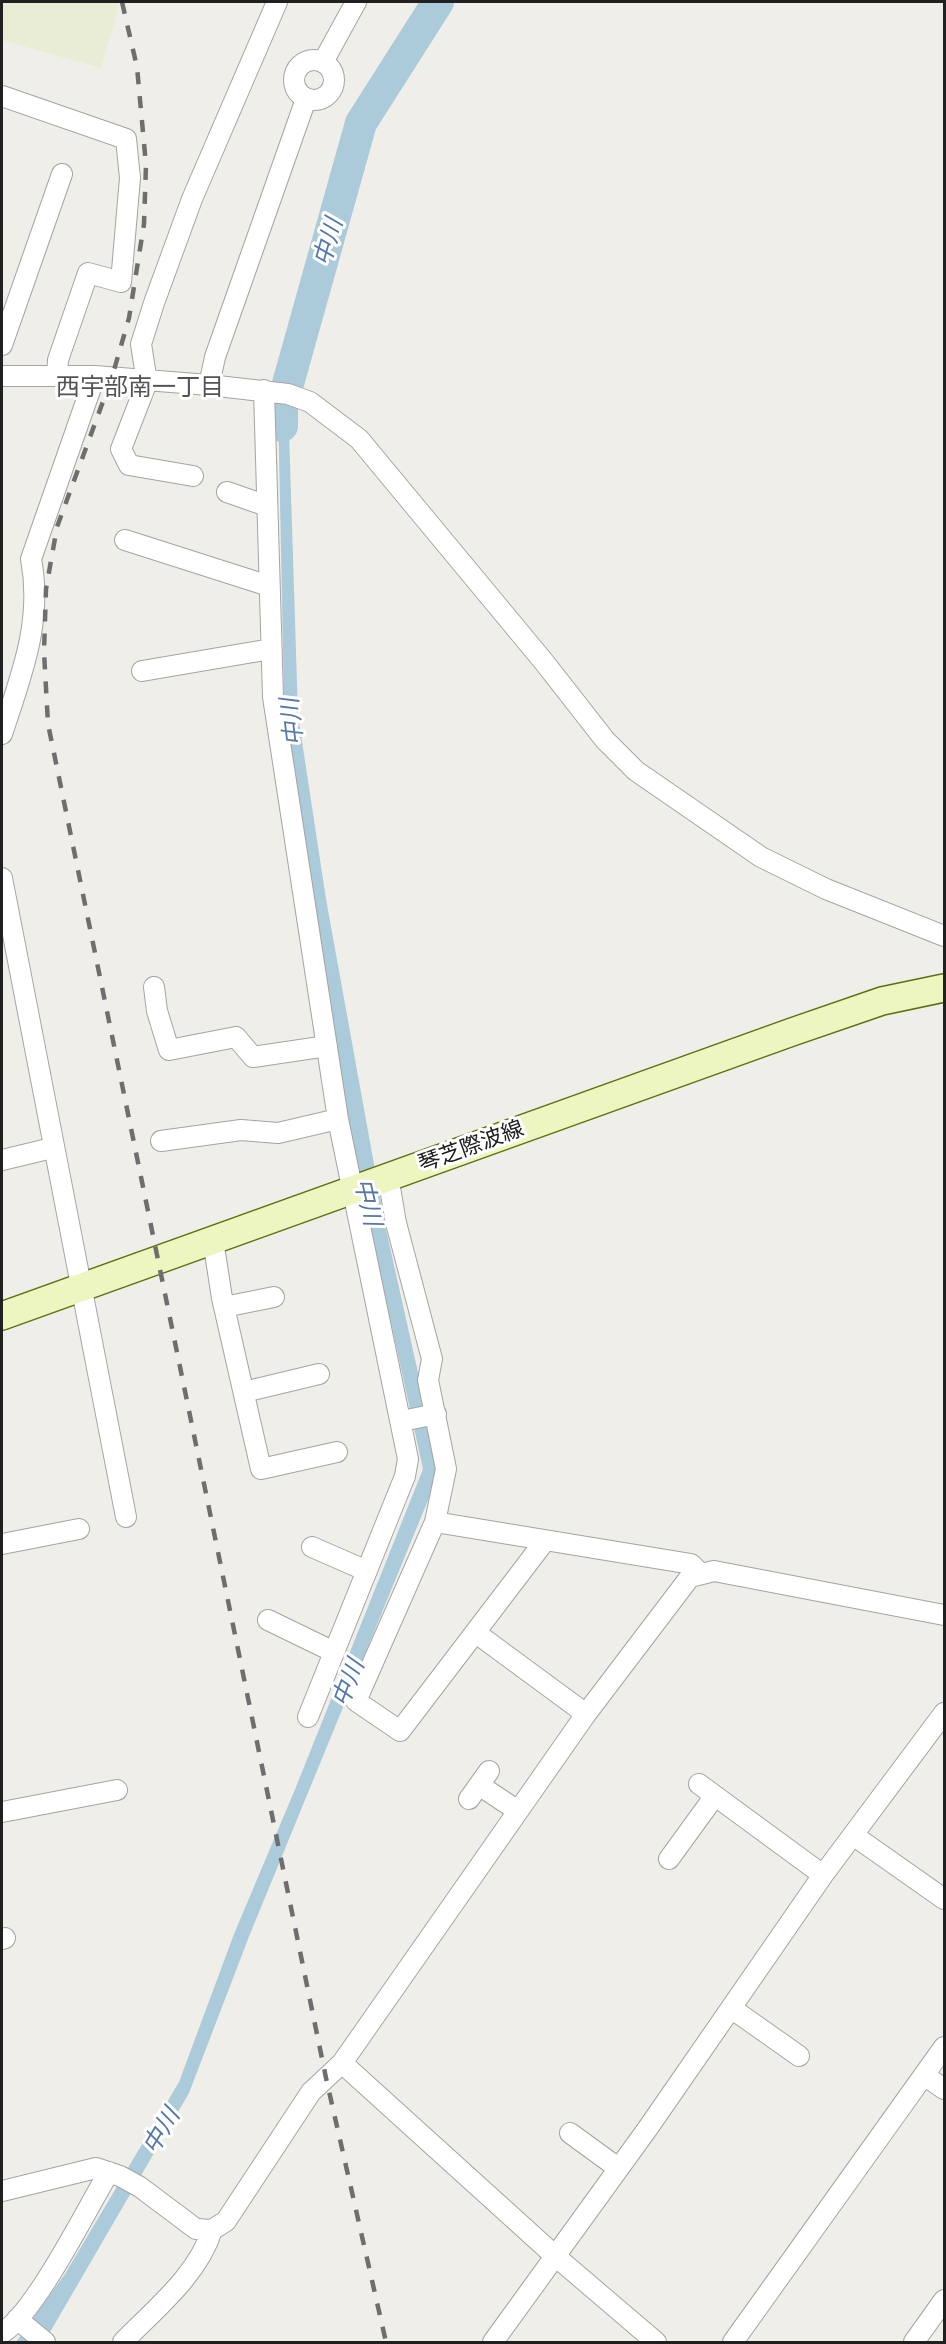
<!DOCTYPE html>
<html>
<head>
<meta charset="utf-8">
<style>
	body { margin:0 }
	#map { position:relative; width:946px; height:2344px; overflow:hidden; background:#f0eee8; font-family:"Exo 2",sans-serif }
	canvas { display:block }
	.frame { position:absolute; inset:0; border:3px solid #202020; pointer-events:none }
</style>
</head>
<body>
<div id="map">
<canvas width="946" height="2344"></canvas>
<div class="frame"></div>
</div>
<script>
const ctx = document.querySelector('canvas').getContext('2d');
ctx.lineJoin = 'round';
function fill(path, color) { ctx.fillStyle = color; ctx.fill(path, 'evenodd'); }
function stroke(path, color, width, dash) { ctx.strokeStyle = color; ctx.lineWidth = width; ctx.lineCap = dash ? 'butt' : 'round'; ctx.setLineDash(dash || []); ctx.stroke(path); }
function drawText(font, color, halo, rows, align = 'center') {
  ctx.font = font + ' "Exo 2","Noto Sans JP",sans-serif'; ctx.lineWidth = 6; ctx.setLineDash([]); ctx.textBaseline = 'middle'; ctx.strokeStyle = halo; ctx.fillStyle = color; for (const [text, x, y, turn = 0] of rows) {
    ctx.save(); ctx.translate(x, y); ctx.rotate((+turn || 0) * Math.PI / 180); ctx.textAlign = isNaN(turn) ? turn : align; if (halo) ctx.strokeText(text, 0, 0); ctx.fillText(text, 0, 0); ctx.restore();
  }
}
fill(new Path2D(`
	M2,2H120L101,68L2,40Z`), '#e9edd5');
fill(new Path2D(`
	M288,400L298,715L326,899L385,1225L440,1471L250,1934L189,2093L46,2339L42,2342H16L65,2274L179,2082L234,1934L296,1787L423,1469L355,1158L293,787L284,699L278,402Z`), '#accbda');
stroke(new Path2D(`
	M282,426V405L361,123L438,2`), '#accbda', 32);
const minor = new Path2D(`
	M294 80a20 20 0 1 1 40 0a20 20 0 1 1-40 0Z
	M323,62L356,2
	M2,96L126,139L130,178L121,282L88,273L58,360L57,376
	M2,345L62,174
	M2,376H95L209,385L288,394L310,402L359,439L544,662L605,740L636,771L761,857L826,889L944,936
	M209,385L215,357L306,99
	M264,390L273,697L338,1119L408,1459L405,1476L308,1717
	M193,476L129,465L121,449L147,382L141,344L154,303L192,199L277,2
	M227,492L267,506
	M125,540L269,586
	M142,671L271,649
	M2,734C21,676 43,622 31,559L95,376
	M2,878L126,1517
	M154,987L157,1011L169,1050L236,1037L253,1057L327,1046
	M161,1141L241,1130L278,1133L338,1119
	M2,1160L52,1148
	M388,1176L396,1223L432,1359L428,1380L446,1469L435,1522L356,1701L400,1731L544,1542
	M213,1240L222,1298L261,1469L337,1452
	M224,1307L274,1297
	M244,1392L319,1374
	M402,1421L436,1414
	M435,1522L691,1564L701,1574
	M2,1544L79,1529
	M312,1547L367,1571
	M268,1620L334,1652
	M476,1633L586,1714
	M699,1784L823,1875
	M479,1785L518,1811
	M469,1799L489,1771
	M2,1812L117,1790
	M853,1835L944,1899
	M669,1859L714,1797
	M2,1939L5,1938
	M731,2008L799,2056
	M342,2063L554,2255L656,2342
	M924,2075L944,2089
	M570,2133L618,2168
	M2,2191L96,2168L120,2176L140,2187L196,2229L212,2230L226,2221L311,2092L342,2063L586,1714L690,1577L714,1571L944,1615
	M17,2319L45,2342
	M2,2333C36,2312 86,2210 109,2172
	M123,2342C155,2309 198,2275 212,2230
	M493,2342L648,2128L823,1875L944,1713
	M733,2342L944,2047
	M914,2342L944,2300`);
const secondary = new Path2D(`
	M2,1316L792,1032L882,1001L944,988`);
stroke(minor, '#a4a4a4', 22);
stroke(secondary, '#5d700e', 30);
stroke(minor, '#fff', 20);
stroke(secondary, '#edf5c1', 27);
stroke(new Path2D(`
	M122,2L137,67L146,165L144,224L129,318L112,377L57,527L46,589L44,652L48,724L326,2078L386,2342`), '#6e6e6e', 4.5, [12, 12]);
drawText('22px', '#202020', '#fff', [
	["琴芝際波線",471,1146,-20]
]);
drawText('italic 24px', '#5477a9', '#fff', [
	["中川",328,242,-74],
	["中川",292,722,-97],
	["中川",368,1202,77],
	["中川",348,1683,-69],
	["中川",161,2131,-59]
]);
drawText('24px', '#535353', '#fff', [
	["西宇部南一丁目",140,387]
]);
</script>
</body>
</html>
